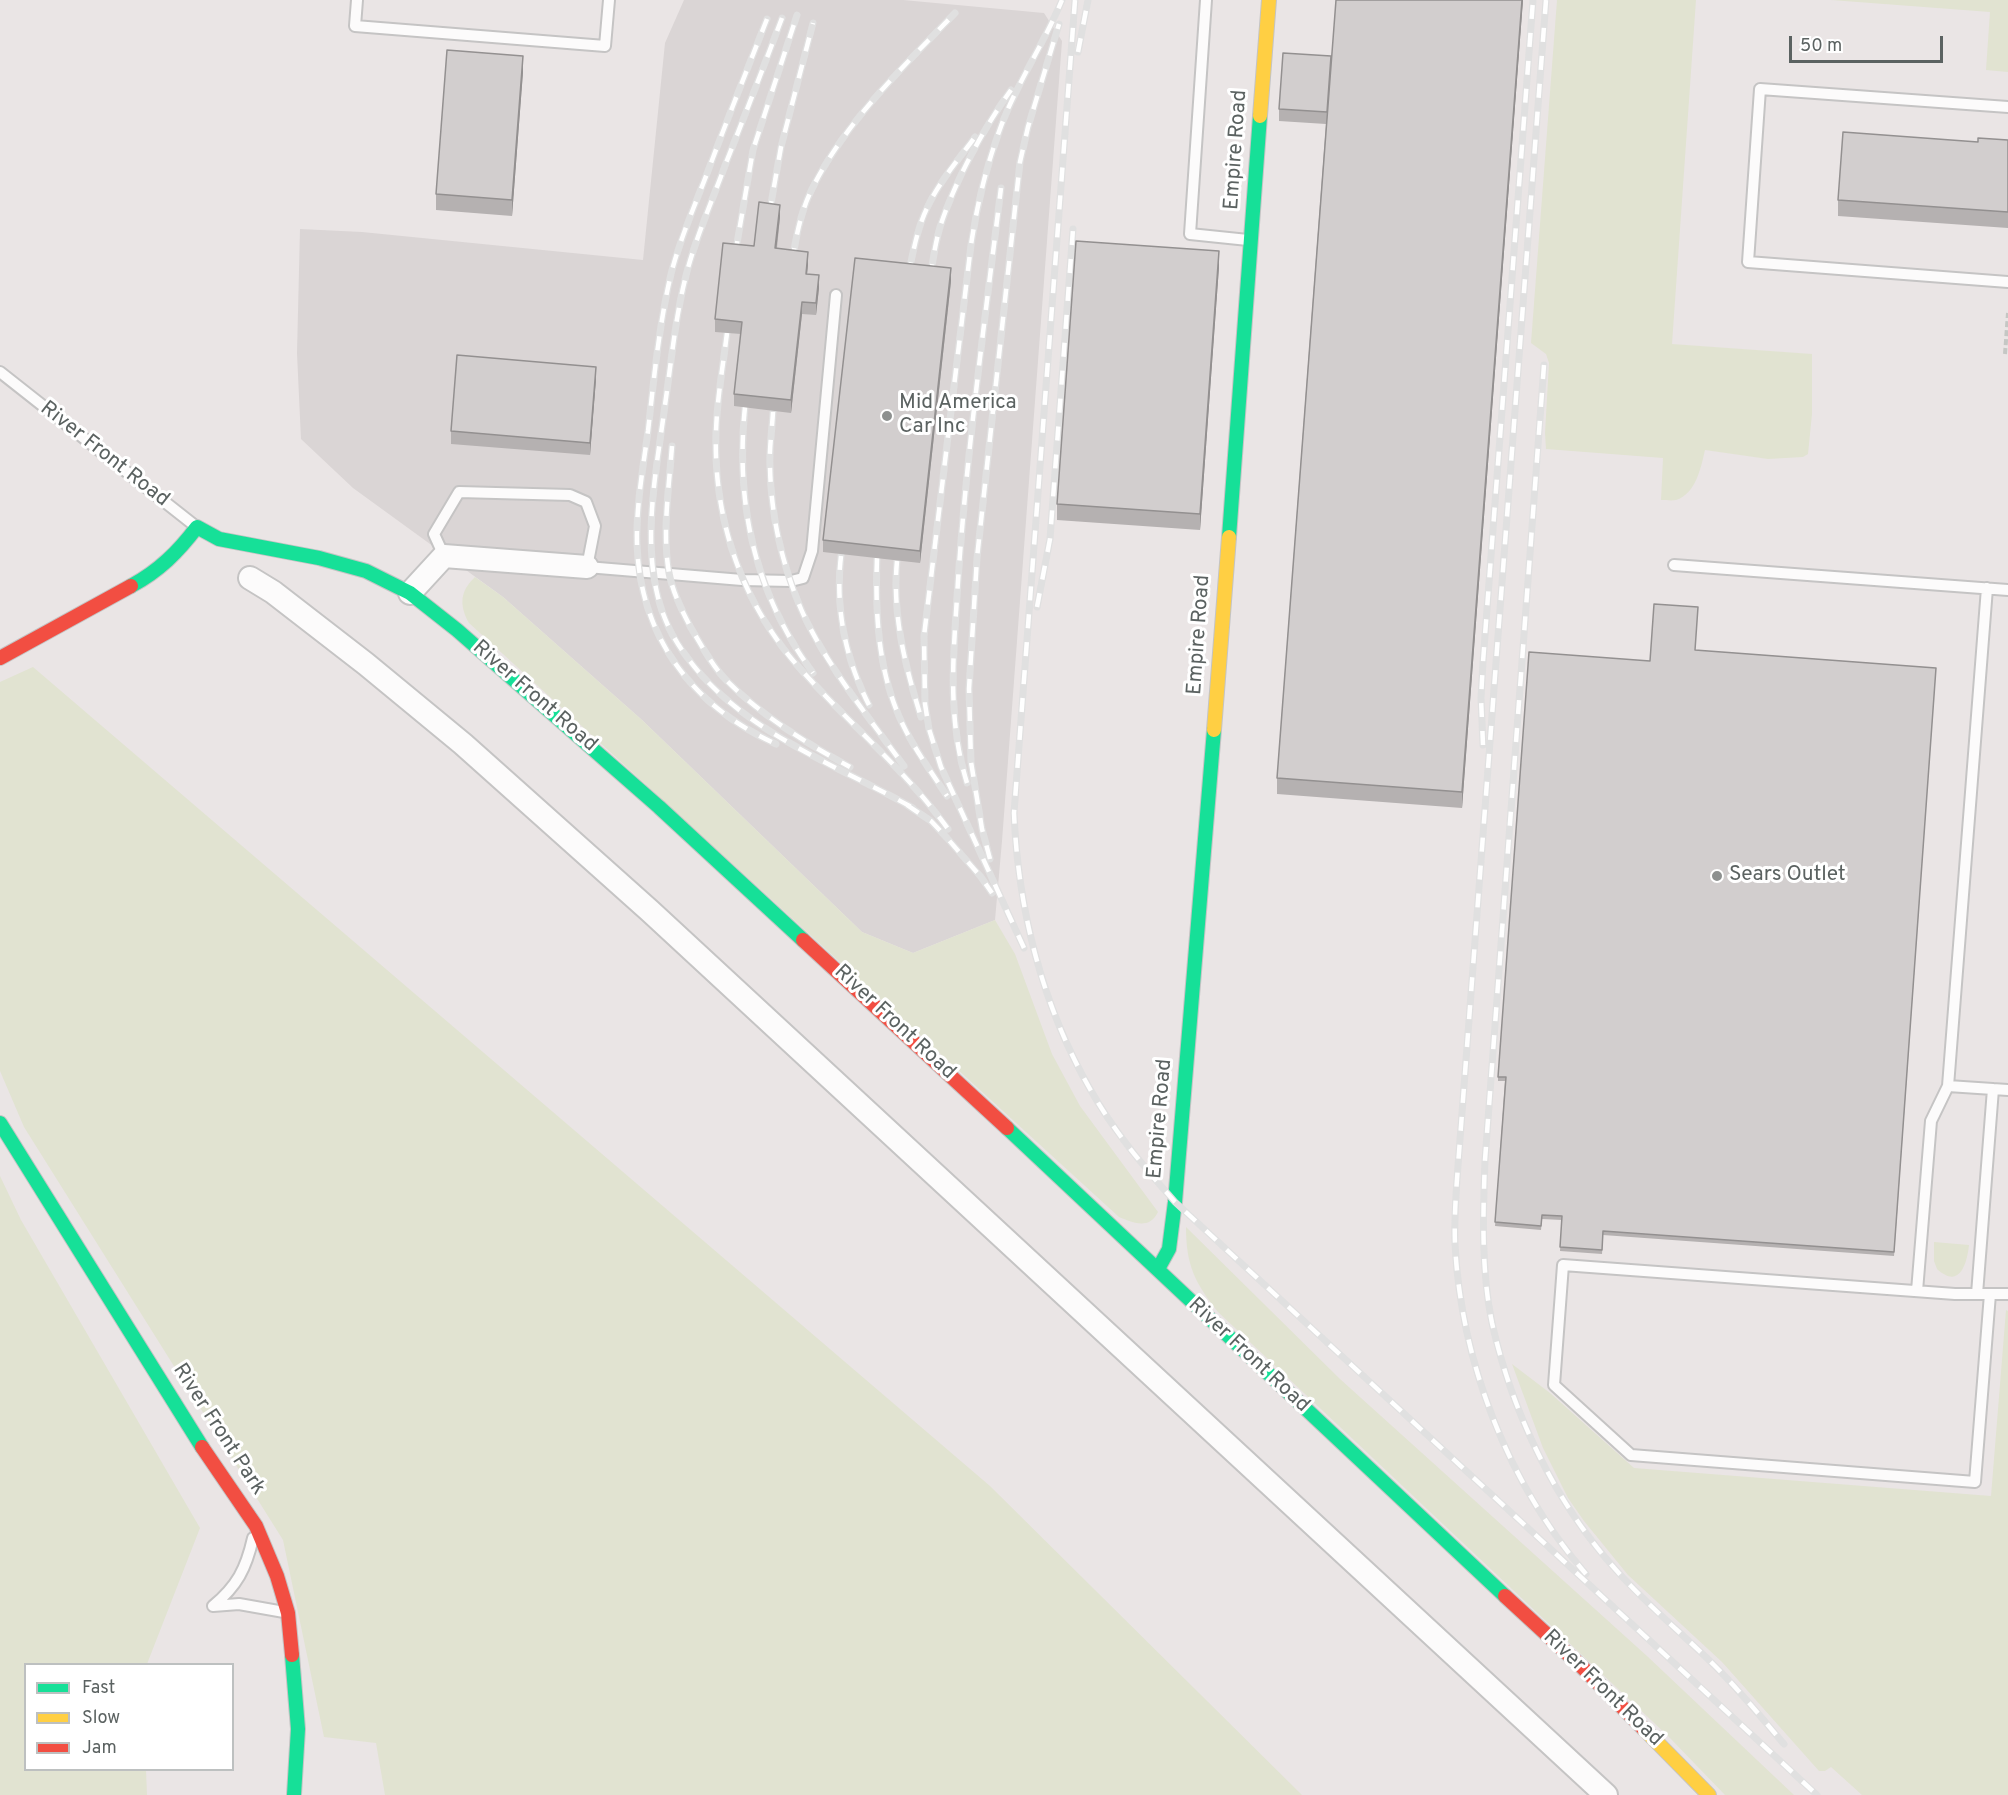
<!DOCTYPE html>
<html>
<head>
<meta charset="utf-8">
<style>
	body { margin:0 }
	#map { position:relative; width:2008px; height:1795px; overflow:hidden; background:#eae5e5; font-family:Overpass,sans-serif }
	canvas { display:block }
	.legend { position:absolute; left:24px; top:1663px; width:210px; height:108px; box-sizing:border-box; background:#fff; border:2px solid #bdc0c0; margin:0; padding:8px 10px; list-style:none; font-size:18px; color:#5b6261 }
	.legend li { display:flex; align-items:center; gap:12px; height:30px }
	.legend b { width:30px; border:2px solid #bdc0c0 }
	.scale { position:absolute; left:1789px; top:36px; width:154px; height:27px; box-sizing:border-box; border:3px solid #5b6261; border-top:0; padding-left:8px; font-size:18px; line-height:21px; white-space:nowrap; color:#5b6261; -webkit-text-stroke:4px #fff; paint-order:stroke }
</style>
</head>
<body>
<div id="map">
<canvas width="2008" height="1795"></canvas>
<ul class="legend">
<li><b style="height:8px;background:#16e098"></b>Fast</li>
<li><b style="height:8px;background:#ffcf43"></b>Slow</li>
<li><b style="height:8px;background:#f24e42"></b>Jam</li>
</ul>
<div class="scale">50 m</div>
</div>
<script>
const ctx = document.querySelector('canvas').getContext('2d');
ctx.lineJoin = 'round';
function fill(path, color) { ctx.fillStyle = color; ctx.fill(path, 'evenodd'); }
function stroke(path, color, width, dash) { ctx.strokeStyle = color; ctx.lineWidth = width; ctx.lineCap = dash ? 'butt' : 'round'; ctx.setLineDash(dash || []); ctx.stroke(path); }
function drawText(font, color, halo, rows, align = 'center') {
  ctx.font = font + ' Overpass,sans-serif'; ctx.lineWidth = 6; ctx.setLineDash([]); ctx.textBaseline = 'middle'; ctx.strokeStyle = halo; ctx.fillStyle = color; for (const [text, x, y, turn = 0] of rows) {
    ctx.save(); ctx.translate(x, y); ctx.rotate((+turn || 0) * Math.PI / 180); ctx.textAlign = isNaN(turn) ? turn : align; if (halo) ctx.strokeText(text, 0, 0); ctx.fillText(text, 0, 0); ctx.restore();
  }
}
fill(new Path2D(`
	M684,0H903L1044,13L1062,41L1002,841L995,920L913,953L862,932L642,720L503,597L353,488L301,439L297,353L300,229L362,232L643,260L665,43Z`), '#dad5d5');
fill(new Path2D(`
	M1557,0H1696L1672,344L1812,354V414L1808,454L1803,457L1768,459L1705,450C1701,467 1696,494 1676,500C1672,501 1665,500 1661,500L1663,458L1546,449L1545,433L1549,363L1546,354L1531,343Z
	M1831,0H2008V72L1986,70L1990,12Z
	M475,577L503,597L642,720L862,932L913,953L995,920L1015,954L1052,1054L1080,1106L1158,1212C1149,1230 1134,1223 1119,1217L469,623C459,605 460,591 475,577Z
	M33,667L990,1486L1302,1795H385L376,1743L324,1737L283,1540L24,1127L0,1071V682Z
	M0,1176L21,1220L200,1528L147,1664H26V1770H146L147,1795H0Z
	M1186,1227L1340,1379L1647,1656L1794,1795H1725L1669,1737L1218,1312C1195,1283 1186,1265 1186,1227Z
	M1934,1242L1969,1245C1967,1263 1960,1290 1937,1269L1934,1261Z
	M2006,1310L2008,1311V1795H1862L1831,1767L1825,1771H1819L1722,1662L1628,1575L1584,1521L1568,1498L1543,1448L1512,1364L1550,1393L1634,1468L1991,1496Z`), '#e1e3d1');
const lane = new Path2D(`
	M357,0L355,26L605,46L609,0
	M1206,0L1190,234L1248,240
	M2008,107L1760,89L1748,262L2008,282
	M0,372L194,525
	M444,556L434,534L459,492L570,495L586,502L595,526L587,567L742,580L791,581L803,578L812,551L836,295
	M1674,565L2008,590
	M1948,1086L2008,1090
	M1917,1291L1931,1121L1948,1086L1987,588
	M1977,1294L1993,1089
	M1990,1294L1975,1482L1631,1455L1554,1385L1563,1265L1955,1294H2008
	M213,1606C237,1586 246,1569 253,1538
	M213,1606L239,1604L284,1612`);
const street = new Path2D(`
	M250,578L273,592L366,664L463,744L650,911L1606,1795
	M410,593L444,556L587,567`);
const fast = new Path2D(`
	M1229,537L1260,116
	M131,586C159,571 178,552 197,527L219,539L319,558L366,571L410,593L457,630L659,807L803,940
	M0,1123L202,1447
	M1007,1128L1505,1596
	M1158,1269L1169,1249L1175,1202L1214,730
	M292,1655L298,1729L294,1795`);
const slow = new Path2D(`
	M1260,116L1269,0
	M1214,730L1229,537
	M1644,1729L1709,1795`);
const jam = new Path2D(`
	M0,658L131,586
	M803,940L1007,1128
	M202,1447L256,1526L277,1576L288,1613L292,1655
	M1505,1596L1581,1666L1644,1729`);
stroke(lane, '#c5c4c4', 14);
stroke(street, '#c5c4c4', 26);
stroke(fast, '#c4c4c4', 16);
stroke(slow, '#c4c4c4', 16);
stroke(jam, '#c4c4c4', 16);
stroke(new Path2D(`
	M2005,354L2008,313`), '#c5c7c4', 4, [6, 3]);
stroke(lane, '#fcfbfb', 10);
stroke(street, '#fcfbfb', 22);
stroke(fast, '#16e098', 14);
stroke(slow, '#ffcf43', 14);
stroke(jam, '#f24e42', 14);
const rail = new Path2D(`
	M1075,0L1014,813C1018,909 1042,1005 1090,1089C1113,1130 1143,1166 1175,1202L1817,1795
	M1546,0L1458,1166C1456,1192 1454,1218 1455,1244C1461,1362 1508,1484 1586,1574
	M782,18C764,66 745,115 726,163C714,196 700,228 690,261C676,308 672,357 665,405C657,466 643,533 657,593C662,616 673,639 687,657C740,731 837,765 913,808
	M767,19C747,70 727,120 708,171C695,205 680,239 671,274C659,325 654,378 648,431C643,468 636,506 637,544C640,637 692,706 776,744
	M1078,52L1088,0
	M769,215L781,147L813,23
	M735,255L753,150L797,15
	M792,262C796,238 800,214 811,191C843,124 904,66 955,13
	M908,276C913,253 917,229 927,208C939,182 958,160 975,137
	M930,278C933,261 935,244 940,227C955,181 983,129 1011,90
	M727,333C723,366 717,399 716,432C713,521 743,607 804,673C851,725 906,771 948,829
	M1544,365L1485,1160C1483,1214 1481,1269 1492,1323C1512,1412 1555,1503 1617,1571C1647,1605 1683,1634 1715,1666C1739,1690 1761,1717 1784,1744
	M745,407C735,505 755,594 813,673
	M773,412C772,430 769,449 770,467C771,516 782,564 801,609C824,662 870,719 904,766
	M672,446C669,488 662,532 669,573C673,593 682,611 691,628C702,646 712,666 727,681C762,716 806,743 850,767
	M841,556C835,608 845,658 869,705
	M877,558C875,615 878,673 903,725C915,750 932,773 947,796
	M897,561C892,614 905,666 921,717
	M1037,607L1050,539L1073,229
	M1483,745L1481,698L1483,662L1533,0
	M967,783C946,715 954,650 958,581C967,449 985,319 1001,188
	M907,805L931,821L947,838L981,877L992,893
	M990,859L982,829L971,762L969,689L977,558L1020,162L1028,127L1059,24
	M1024,948L941,767L929,729L925,704L924,636L971,245C977,205 986,167 1000,129C1016,84 1044,44 1062,0`);
stroke(rail, '#e0e0e0', 7);
stroke(rail, '#fff', 4.5, [14]);
fill(new Path2D(`
	M1523,0L1462,808L1277,794V778L1326,124L1279,121V109L1331,56Z
	M523,72L512,216L436,210V194Z
	M2008,140V228L1838,216V200L1978,142Z
	M780,217L777,248L808,264L807,274L819,288L816,315L802,314L791,413L734,406V394L741,334L715,332V319L754,246Z
	M1219,267L1200,530L1057,520V504Z
	M951,281L920,563L823,552V540Z
	M596,379L590,455L451,444V431Z
	M1695,650L1936,668L1894,1256L1603,1235L1602,1254L1560,1251L1562,1220L1542,1219L1541,1230L1495,1226L1505,1081H1498V1077L1650,661Z`), '#b5b1b1');
fill(new Path2D(`
	M1522,0H1523L1462,808V792Z
	M523,56V72L512,216V200Z
	M780,205V217L775,260V248Z
	M1219,251V267L1200,530V514Z
	M808,252V264L806,286V274Z
	M951,268V281L920,563V551Z
	M819,275V288L816,315V303Z
	M802,302V314L791,413V400Z
	M596,367V379L590,455V443Z`), '#939090');
const building = new Path2D(`
	M1336,0H1522L1462,792L1277,778Z
	M447,50L523,56L512,200L436,194Z
	M1283,53L1331,56L1327,112L1279,109Z
	M1843,132L1978,142V138L2008,140V212L1838,200Z
	M759,202L780,205L775,248L808,252L806,274L819,275L816,303L802,302L791,400L734,394L742,322L715,319L723,243L754,246Z
	M1076,241L1219,251L1200,514L1057,504Z
	M855,258L951,268L920,551L823,540Z
	M457,355L596,367L590,443L451,431Z
	M1654,604L1698,607L1695,650L1936,668L1894,1252L1603,1231L1602,1250L1560,1247L1562,1216L1542,1215L1541,1226L1495,1222L1506,1077H1498L1529,652L1650,661Z`);
fill(building, '#d2cece');
stroke(building, '#939090', 1.5);
for (const [x, y, r, color] of [
	[887,416,6,"#8d908f"],
	[1717,876,6,"#8d908f"]
]) { const dot = new Path2D(); dot.arc(x, y, r, 0, 2 * Math.PI); ctx.fillStyle = color; ctx.fill(dot); stroke(dot, '#fff', 2); }
drawText('21px', '#5b6261', '#fff', [
	["Empire Road",1237,150,-86],
	["River Front Road",104,455,38],
	["Empire Road",1200,635,-86],
	["River Front Road",534,697,41],
	["River Front Road",894,1023,43],
	["Empire Road",1161,1119,-85],
	["River Front Road",1248,1356,43],
	["River Front Park",218,1430,57],
	["River Front Road",1602,1689,44]
]);
drawText('21px', '#5b6261', '#fff', [
	["Mid America",899,404],
	["Car Inc",899,428],
	["Sears Outlet",1729,876]
], 'left');
</script>
</body>
</html>
